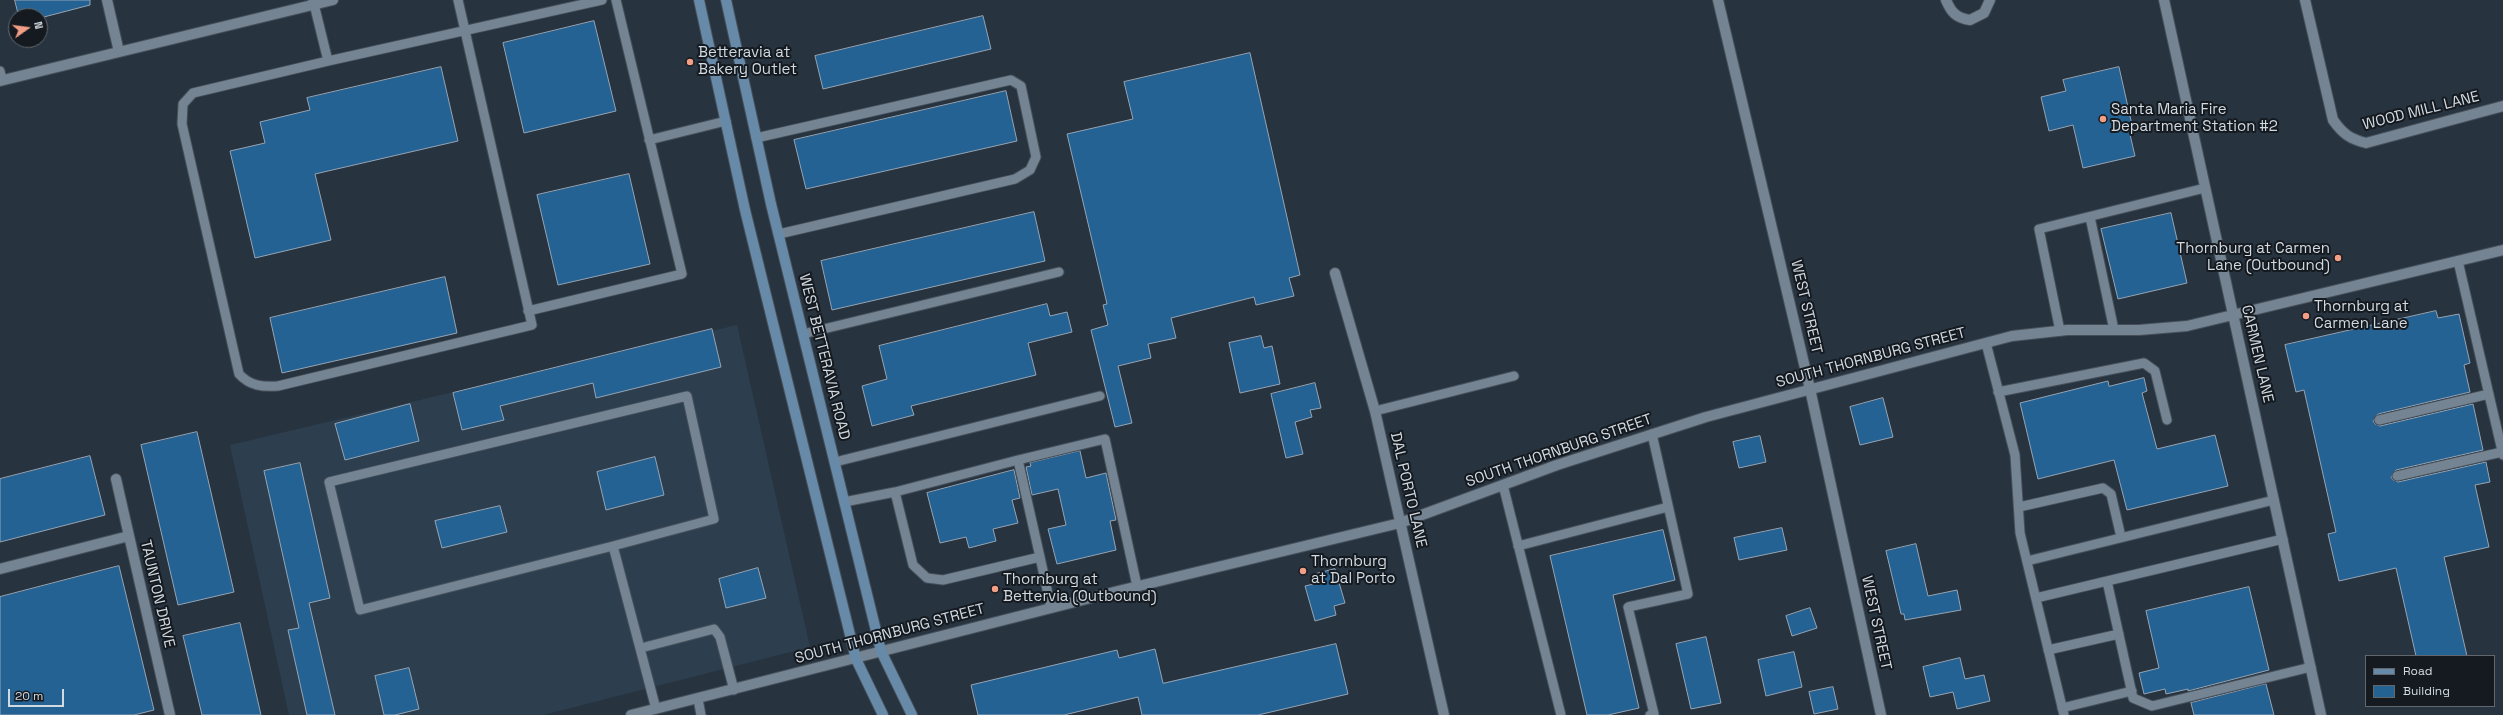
<!DOCTYPE html>
<html>
<head>
<meta charset="utf-8">
<style>
	body { margin:0 }
	#map { position:relative; width:2503px; height:715px; overflow:hidden; background:#27333f; font-family:"Space Grotesk",sans-serif }
	canvas { display:block }
	.legend { position:absolute; left:2365px; top:655px; width:130px; height:52px; box-sizing:border-box; background:#151a20; border:1px solid #61676d; margin:0; padding:5px 7px; list-style:none; font-size:12px; color:#d2dae1 }
	.legend li { display:flex; align-items:center; gap:8px; height:20px }
	.legend b { width:20px; border:1px solid #61676d }
	.north { position:absolute; left:8px; top:8px; width:40px; height:40px; box-sizing:border-box; background:#151a20; border:1px solid #61676d; border-radius:50%; rotate:76deg; font-size:11px; font-weight:700; line-height:16px; text-align:center; color:#d2dae1 }
	.north::after { content:''; display:block; margin:auto; width:14px; height:18px; background:#f39f86; clip-path:polygon(50% 0,100% 100%,50% 72%,0 100%) }
	.scale { position:absolute; left:8px; top:689px; width:56px; height:18px; box-sizing:border-box; border:2px solid #d2dae1; border-top:0; padding-left:5px; font-size:12px; line-height:14px; white-space:nowrap; color:#d2dae1; -webkit-text-stroke:3px #151a20; paint-order:stroke }
</style>
</head>
<body>
<div id="map">
<canvas width="2503" height="715"></canvas>
<ul class="legend">
<li><b style="height:5px;background:#678aa9"></b>Road</li>
<li><b style="height:11px;background:#256294"></b>Building</li>
</ul>
<div class="north">N</div>
<div class="scale">20 m</div>
</div>
<script>
const ctx = document.querySelector('canvas').getContext('2d');
ctx.lineJoin = 'round';
function fill(path, color) { ctx.fillStyle = color; ctx.fill(path, 'evenodd'); }
function stroke(path, color, width, dash) { ctx.strokeStyle = color; ctx.lineWidth = width; ctx.lineCap = dash ? 'butt' : 'round'; ctx.setLineDash(dash || []); ctx.stroke(path); }
function drawText(font, color, halo, rows, align = 'center') {
  ctx.font = font + ' "Space Grotesk",sans-serif'; ctx.lineWidth = 4; ctx.setLineDash([]); ctx.textBaseline = 'middle'; ctx.strokeStyle = halo; ctx.fillStyle = color; for (const [text, x, y, turn = 0] of rows) {
    ctx.save(); ctx.translate(x, y); ctx.rotate((+turn || 0) * Math.PI / 180); ctx.textAlign = isNaN(turn) ? turn : align; if (halo) ctx.strokeText(text, 0, 0); ctx.fillText(text, 0, 0); ctx.restore();
  }
}
fill(new Path2D(`
	M737,325L810,647L543,715H289L230,445Z`), '#2d3f4f');
const building = new Path2D(`
	M15,0H90V5L40,18V16H19Z
	M983,16L991,49L823,89L815,56Z
	M594,21L616,111L524,133L503,43Z
	M1250,53L1300,275L1289,278L1294,296L1256,305L1254,297L1171,318L1176,338L1148,344L1151,358L1118,366L1132,423L1115,427L1091,330L1108,325L1103,305L1107,304L1067,134L1133,119L1124,82Z
	M441,67L458,141L315,174L331,240L255,258L230,151L265,143L260,122L310,110L307,98Z
	M2119,67L2132,125L2128,126L2135,156L2083,168L2073,125L2049,131L2041,97L2066,91L2063,80Z
	M1006,91L1017,141L806,189L794,140Z
	M629,174L650,264L558,285L537,195Z
	M1034,212L1045,261L832,310L821,261Z
	M2171,213L2187,283L2118,299L2101,229Z
	M445,277L457,333L282,373L270,318Z
	M1047,304L1050,316L1067,312L1072,332L1028,343L1036,375L911,406L914,415L872,426L862,386L887,379L879,346Z
	M2436,311L2438,318L2459,314L2470,363L2464,365L2470,392L2378,414L2373,421L2375,424L2380,426L2473,404L2483,450L2396,470L2391,477L2393,480L2398,482L2486,462L2490,482L2475,485L2489,547L2444,557L2467,656H2416L2396,568L2339,581L2328,534L2336,532L2304,390L2296,392L2285,345Z
	M712,329L721,367L596,398L593,383L500,406L504,420L462,430L453,393Z
	M1261,336L1264,348L1272,346L1280,384L1240,393L1229,343Z
	M2144,378L2147,391L2142,393L2157,449L2215,435L2228,486L2127,510L2114,460L2038,479L2020,403L2108,381L2109,386Z
	M1315,383L1321,408L1310,410L1312,417L1295,422L1303,454L1286,458L1271,394Z
	M1883,398L1893,437L1860,445L1850,407Z
	M410,404L419,441L345,460L335,424Z
	M197,432L234,592L178,605L141,445Z
	M1760,436L1766,462L1739,468L1733,442Z
	M1080,451L1086,478L1106,473L1116,520L1110,521L1116,550L1057,564L1048,529L1066,525L1058,489L1032,495L1026,467L1031,466L1030,463Z
	M90,456L105,515L0,542V479Z
	M655,457L664,495L606,510L597,472Z
	M300,463L330,598L309,603L335,715H307L288,630L299,628L264,471Z
	M1014,470L1020,498L1012,500L1018,523L993,529L996,541L969,548L966,537L940,543L927,493Z
	M500,506L507,532L442,548L435,521Z
	M1782,528L1787,550L1739,560L1734,538Z
	M1663,530L1675,580L1613,595L1639,708L1608,715H1587L1550,556Z
	M1916,544L1928,596L1957,590L1961,610L1905,620L1904,614H1901L1886,551Z
	M119,566L154,710L134,715H0V597Z
	M758,568L766,598L726,608L719,579Z
	M1335,569L1345,603L1334,606L1336,615L1315,621L1305,586L1318,583L1316,574Z
	M2249,587L2269,670L2188,691V689L2166,694L2165,689L2144,694L2139,673L2159,668L2146,611Z
	M1810,608L1817,628L1792,636L1786,616Z
	M240,623L261,715H202L183,636Z
	M1706,637L1721,703L1691,709L1676,644Z
	M1336,644L1348,694L1258,715H1142L1138,697L1064,715H978L971,685L1117,650L1119,658L1155,649L1163,683Z
	M1794,652L1802,687L1766,696L1758,660Z
	M1960,658L1965,679L1984,675L1990,701L1957,709L1953,692L1930,697L1923,667Z
	M409,668L419,709L395,715H384L375,676Z
	M2266,684L2274,715H2194L2191,703Z
	M1833,687L1838,709L1814,714L1809,692Z`);
fill(building, '#256294');
stroke(building, '#95a4b3', 1);
const service = new Path2D(`
	M313,0L328,61L193,93L183,104L182,124L239,374C250,386 262,387 278,386L532,325L458,0
	M328,61L602,0
	M0,71L2,80
	M756,138L1011,80L1021,86L1036,157L1030,170L1015,179L779,234
	M649,140L726,121
	M2090,217L2114,330
	M2458,261L2503,455
	M528,311L682,274L616,0
	M2060,331L2039,229L2205,188
	M803,334L1059,272
	M1986,343L2015,455L2020,533L2064,715
	M1998,392L2144,363L2155,371L2167,420
	M1375,411L1514,376
	M2379,420L2489,394
	M1018,460L1105,439L1137,586
	M835,462L1100,396
	M2397,476L2502,452
	M1503,485L1561,715
	M844,502L895,492L913,565L927,578L943,580L1040,557L1018,460L895,492
	M2019,507L2103,488L2111,494L2121,537
	M613,546L360,610L329,482L687,396L714,519L613,546L656,709
	M1518,546L1668,507
	M1040,557L1051,608
	M2027,561L2274,500
	M2107,581L2133,698L2152,706L2311,667
	M2036,598L2283,539
	M641,648L714,629L720,637L734,690
	M2048,650L2119,634
	M698,699L701,715
	M2062,708L2132,691
	M1650,715L1654,714L1628,607L1688,594L1652,434`);
const minor = new Path2D(`
	M107,0L119,52
	M1718,0L1810,389L1881,715
	M1946,0C1951,12 1956,18 1970,20L1984,13L1990,0
	M2164,0L2321,715
	M2305,0L2333,120C2343,134 2350,139 2366,143L2503,106
	M0,81L333,0
	M1335,273L1375,411L1444,715
	M116,479L170,715
	M0,569L129,536
	M631,715L1118,591L1400,523L1557,465L1706,417L2012,336L2067,330H2139L2187,326L2503,250`);
const secondary = new Path2D(`
	M699,0L745,210L856,659L883,715
	M726,0L771,204L881,651L912,715`);
stroke(service, '#46505a', 11);
stroke(minor, '#46505a', 12);
stroke(secondary, '#46505a', 12);
stroke(service, '#758492', 9);
stroke(minor, '#758492', 10);
stroke(secondary, '#678aa9', 10);
for (const [x, y, r, color] of [
	[690,62,4,"#f39f86"],
	[2103,119,4,"#f39f86"],
	[2338,258,4,"#f39f86"],
	[2306,316,4,"#f39f86"],
	[1303,571,4,"#f39f86"],
	[995,589,4,"#f39f86"]
]) { const dot = new Path2D(); dot.arc(x, y, r, 0, 2 * Math.PI); ctx.fillStyle = color; ctx.fill(dot); stroke(dot, '#151a20', 1.5); }
drawText('15px', '#d2dae1', '#151a20', [
	["Betteravia at",698,53],
	["Bakery Outlet",698,70],
	["Santa Maria Fire",2111,110],
	["Department Station #2",2111,127],
	["Thornburg at Carmen",2330,249,"right"],
	["Lane (Outbound)",2330,266,"right"],
	["Thornburg at",2314,307],
	["Carmen Lane",2314,324],
	["Thornburg",1311,562],
	["at Dal Porto",1311,579],
	["Thornburg at",1003,580],
	["Bettervia (Outbound)",1003,597]
], 'left');
drawText('15px', '#d2dae1', '#151a20', [
	["WOOD MILL LANE",2421,111,-14],
	["WEST STREET",1806,307,77],
	["CARMEN LANE",2257,354,77],
	["WEST BETTERAVIA ROAD",824,357,76],
	["SOUTH THORNBURG STREET",1871,358,-15],
	["SOUTH THORNBURG STREET",1559,451,-19],
	["DAL PORTO LANE",1408,490,77],
	["TAUNTON DRIVE",157,594,77],
	["WEST STREET",1876,623,78],
	["SOUTH THORNBURG STREET",890,634,-15]
]);
</script>
</body>
</html>
